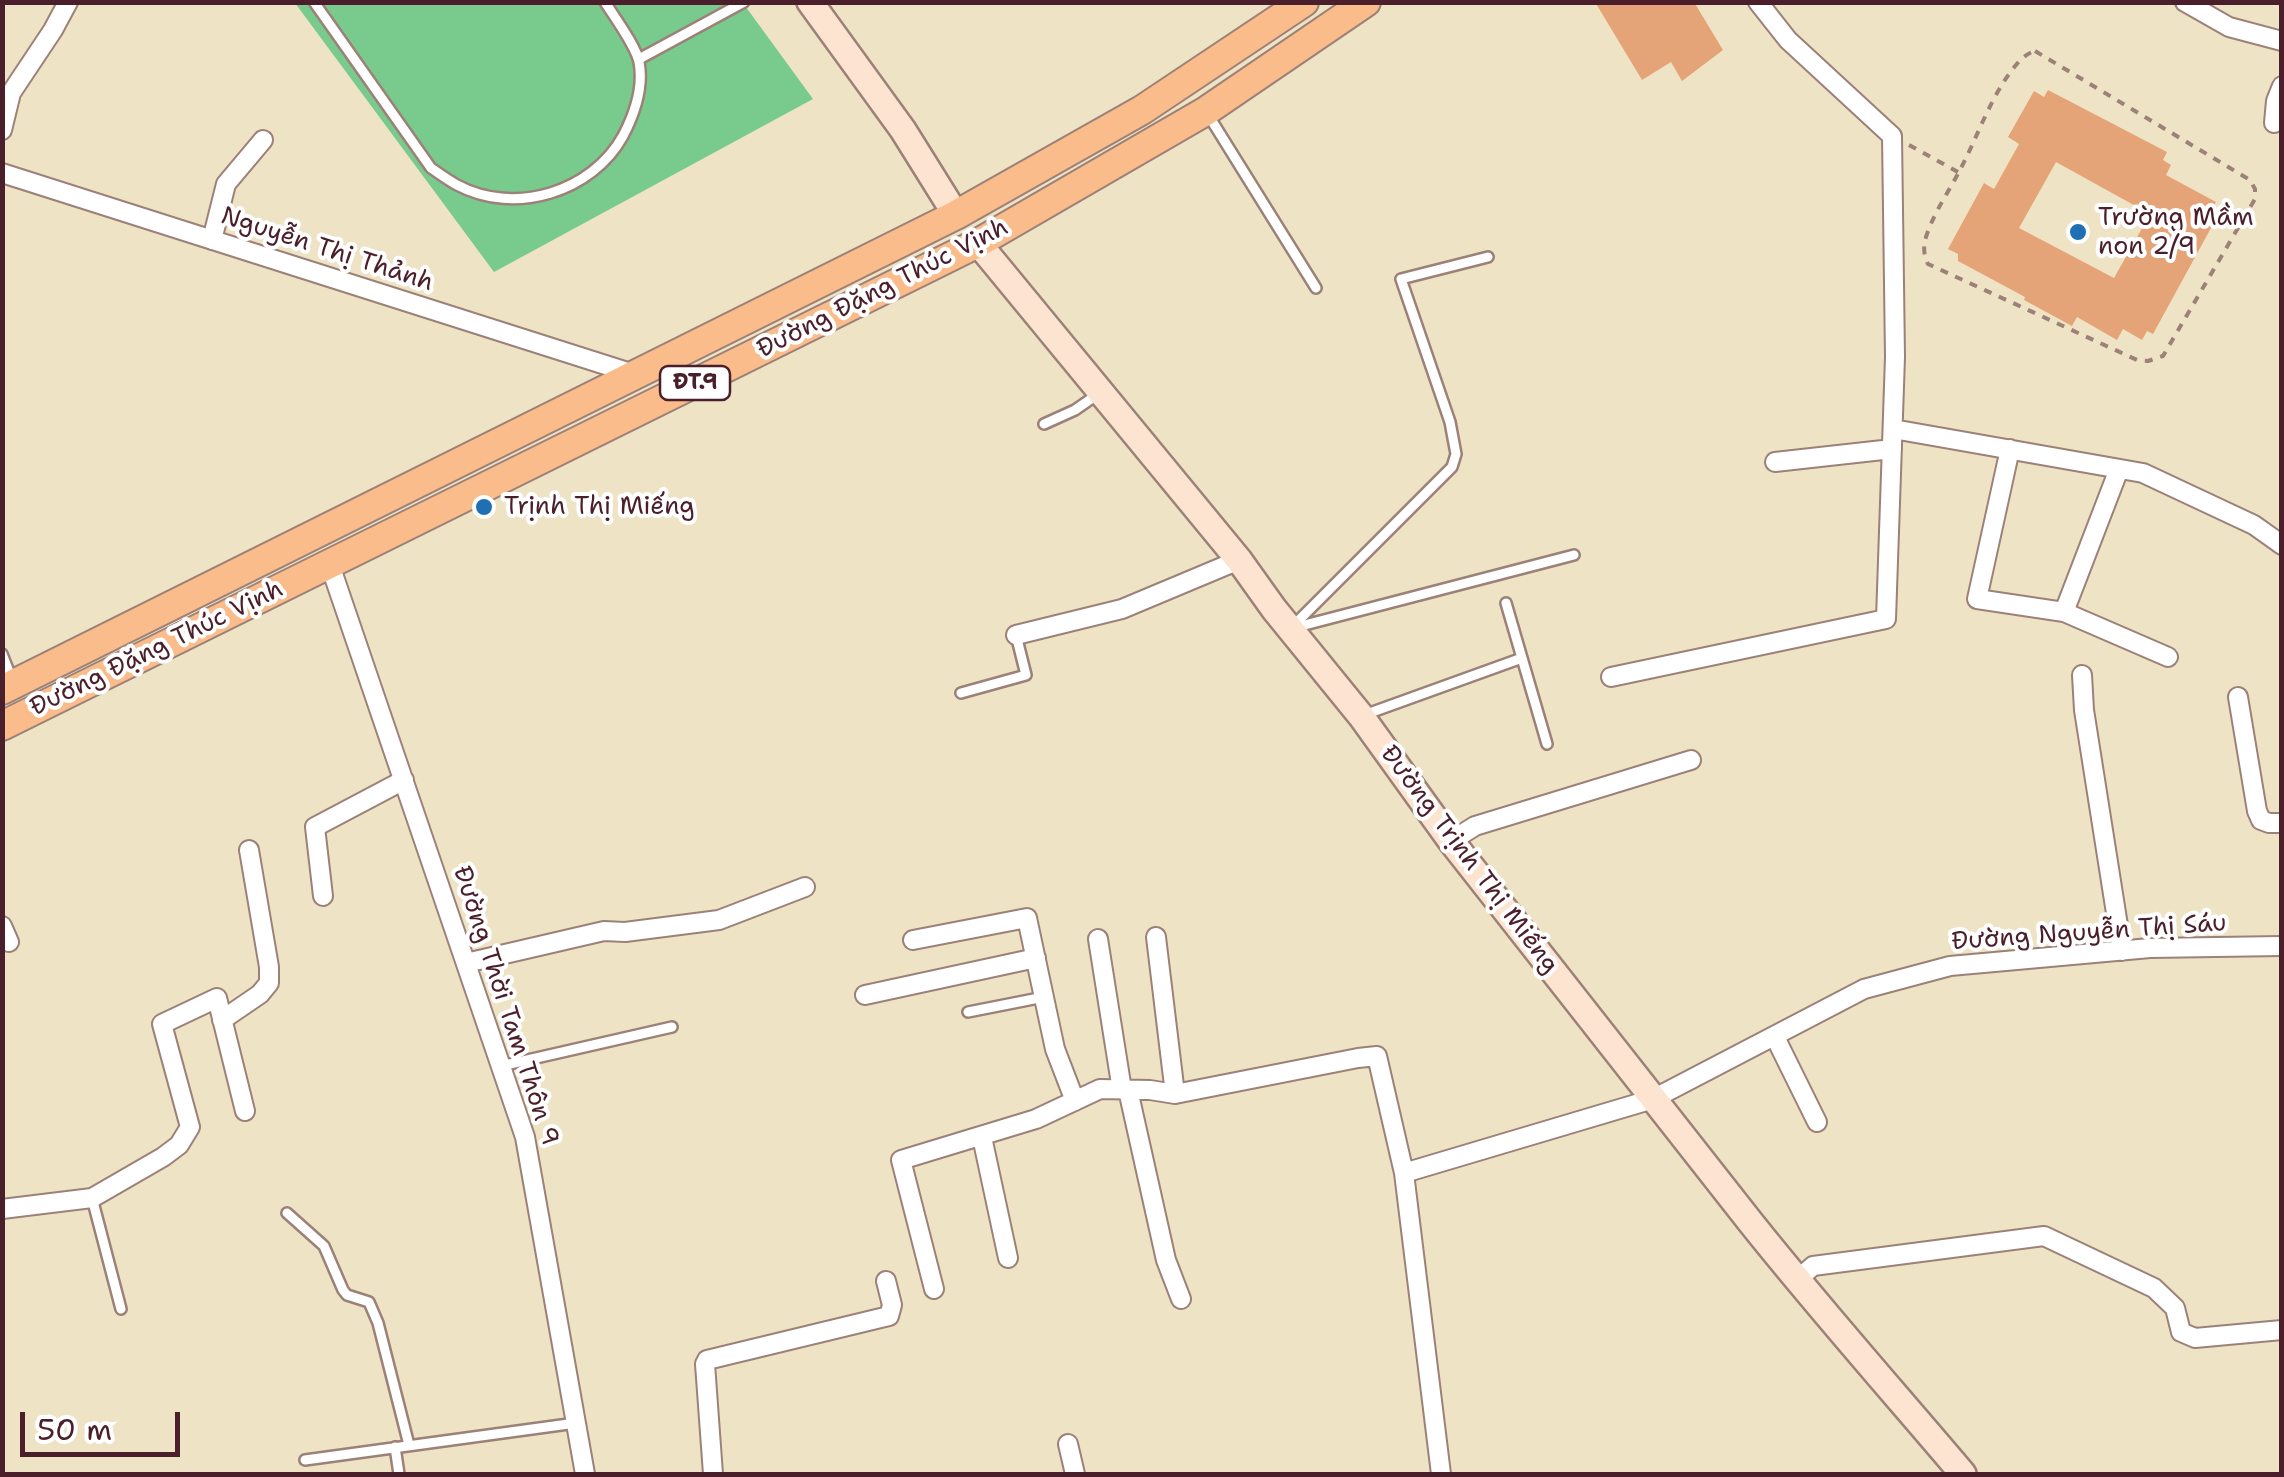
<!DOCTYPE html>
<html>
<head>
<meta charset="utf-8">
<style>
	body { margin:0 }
	#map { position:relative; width:2284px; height:1477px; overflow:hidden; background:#efe3c5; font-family:"Shantell Sans",sans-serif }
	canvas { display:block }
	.frame { position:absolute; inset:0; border:5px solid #4a1f2b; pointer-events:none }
	.scale { position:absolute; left:20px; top:1412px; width:160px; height:45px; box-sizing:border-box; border:5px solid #4a1f2b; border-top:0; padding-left:12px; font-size:30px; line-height:35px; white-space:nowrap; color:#4a1f2b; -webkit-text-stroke:8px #fff; paint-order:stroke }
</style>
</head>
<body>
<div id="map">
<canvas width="2284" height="1477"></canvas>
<div class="frame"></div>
<div class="scale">50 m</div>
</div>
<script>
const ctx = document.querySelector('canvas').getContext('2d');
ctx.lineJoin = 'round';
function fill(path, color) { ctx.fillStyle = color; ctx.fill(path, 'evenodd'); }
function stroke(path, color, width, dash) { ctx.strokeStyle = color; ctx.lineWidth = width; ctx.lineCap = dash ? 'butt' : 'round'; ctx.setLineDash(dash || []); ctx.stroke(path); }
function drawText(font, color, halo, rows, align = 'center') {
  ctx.font = font + ' "Shantell Sans",sans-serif'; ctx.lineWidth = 8; ctx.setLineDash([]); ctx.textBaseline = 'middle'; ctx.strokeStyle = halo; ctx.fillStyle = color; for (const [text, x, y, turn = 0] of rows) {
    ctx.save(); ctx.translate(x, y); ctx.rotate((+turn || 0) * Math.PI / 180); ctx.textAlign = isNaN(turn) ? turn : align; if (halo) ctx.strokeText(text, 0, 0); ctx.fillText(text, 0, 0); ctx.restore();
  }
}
fill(new Path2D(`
	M295,3H743L813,99L494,272Z`), '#78cb8d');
fill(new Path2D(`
	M1595,2H1694L1723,50L1682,81L1671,62L1642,80Z
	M2048,90L2167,152L2163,160L2171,165L2166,175L2216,202L2209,213L2217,217L2153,334L2147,331L2142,340L2123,329L2117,340L2077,317L2072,326L2024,300L2025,297L1958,261V254L1948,249L1984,183L1994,189L2019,144L2008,137L2034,91L2044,97ZM2056,162L2150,214L2114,278L2019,228Z`), '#e4a478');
const service = new Path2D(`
	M314,2L431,168C440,174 448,180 457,185C515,216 592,192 623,136C635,113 644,88 639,62C636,46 615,18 605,2
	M639,59L744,2
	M1207,113L1316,288
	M1044,424L1075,410L1098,394
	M1506,603L1547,744
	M1293,626L1452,467L1456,454L1450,422L1401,279L1488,257
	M1293,628L1574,555
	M2,654L13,682
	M961,693L1026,675L1016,635
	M1364,715L1522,658
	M968,1012L1044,997
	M501,1066L672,1027
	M92,1198L121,1309
	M287,1213L324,1246L343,1290L347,1295L369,1302L378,1323L409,1445
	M395,1447L399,1474
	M305,1460L576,1423`);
const minor = new Path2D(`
	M2185,2L2229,27L2282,41
	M2274,123L2276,101L2282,86
	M2,130L11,93L53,30L68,2
	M2,173L637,375
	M212,240L226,184L263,140
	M1893,429L2143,473L2254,525L2282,545
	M2010,449L1977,599L2064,612L2168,657
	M1775,462L1892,449
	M330,565L525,1137L585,1474
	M2064,612L2119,469
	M1016,635L1122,609L1239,560
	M2082,675L2084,710L2122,951
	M1611,677L1886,619L1895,357L1892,136L1788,40L1758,2
	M2238,697L2257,811L2261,820L2269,823H2282
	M1451,841L1475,826L1691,760
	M323,896L315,827L404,780
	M2,926L9,942
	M1156,937L1175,1094
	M1098,939L1122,1090
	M913,940L1027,918L1055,1049L1075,1101
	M466,963L604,931L625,932L719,920L805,887
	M865,995L1036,958
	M222,1020L260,994L269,983V967L249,850
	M1775,1037L1817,1122
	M1128,1090L1166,1260L1181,1299
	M982,1137L1008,1258
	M2,1209L92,1198L163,1157L179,1145L190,1127L162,1024L217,998L245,1111
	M1797,1280L1813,1266L2044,1236L2154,1288L2175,1308L2181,1332L2195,1338L2282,1330
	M934,1289L901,1160L1036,1119L1100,1089L1150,1090L1175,1094L1358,1058L1377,1056L1404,1173
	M1068,1444L1075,1474
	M713,1474L705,1364L707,1360L889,1316L892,1305L886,1281
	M1441,1474L1404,1173L1653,1099L1864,989L1950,966L2150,948L2282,946`);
const secondary = new Path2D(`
	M810,2L903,130L956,215
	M978,243L1239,560L1274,609L1361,716L1451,841L1748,1219C1817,1306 1891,1389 1963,1474`);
const primary = new Path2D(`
	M2,690L956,215L1142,110L1304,2
	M2,726L978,243L1206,111L1366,2`);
stroke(service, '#9c8178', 14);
stroke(minor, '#9c8178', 22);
stroke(secondary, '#9c8178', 30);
stroke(primary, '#9c8178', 32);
stroke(new Path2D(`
	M2035,51L2250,180L2255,189V199L2163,356L2148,361L2137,360L1928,264C1923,254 1923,245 1927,234C1935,211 1949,191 1960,170C1978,136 1991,95 2016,65C2022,58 2026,54 2035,51Z
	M1909,145L1958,172`), '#9c8178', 4, [8, 8]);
stroke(service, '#fff', 9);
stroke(minor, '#fff', 18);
stroke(secondary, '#fde4d0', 25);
stroke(primary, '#f9bc8a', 28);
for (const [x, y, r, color] of [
	[2078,232,10,"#1f6fb2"],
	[484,507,10,"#1f6fb2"]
]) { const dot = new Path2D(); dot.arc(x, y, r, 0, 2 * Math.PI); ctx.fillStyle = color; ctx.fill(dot); stroke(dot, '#fff', 4); }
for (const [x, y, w] of [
	[695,383,70]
]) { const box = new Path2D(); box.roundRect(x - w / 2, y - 17, w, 34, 8); ctx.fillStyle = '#fff'; ctx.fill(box); stroke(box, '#4a1f2b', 2.5); }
drawText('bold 22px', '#4a1f2b', null, [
	["ĐT.9",695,383]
]);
drawText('25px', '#4a1f2b', '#fff', [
	["Trường Mầm",2098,218],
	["non 2/9",2098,247],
	["Trịnh Thị Miếng",504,507]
], 'left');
drawText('25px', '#4a1f2b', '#fff', [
	["Nguyễn Thị Thảnh",327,250,18],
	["Đường Đặng Thúc Vịnh",883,289,-27],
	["Đường Đặng Thúc Vịnh",157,649,-26],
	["Đường Trịnh Thị Miếng",1469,860,53],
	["Đường Nguyễn Thị Sáu",2089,933,-4],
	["Đường Thời Tam Thôn 9",505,1006,72]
]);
</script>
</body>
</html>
